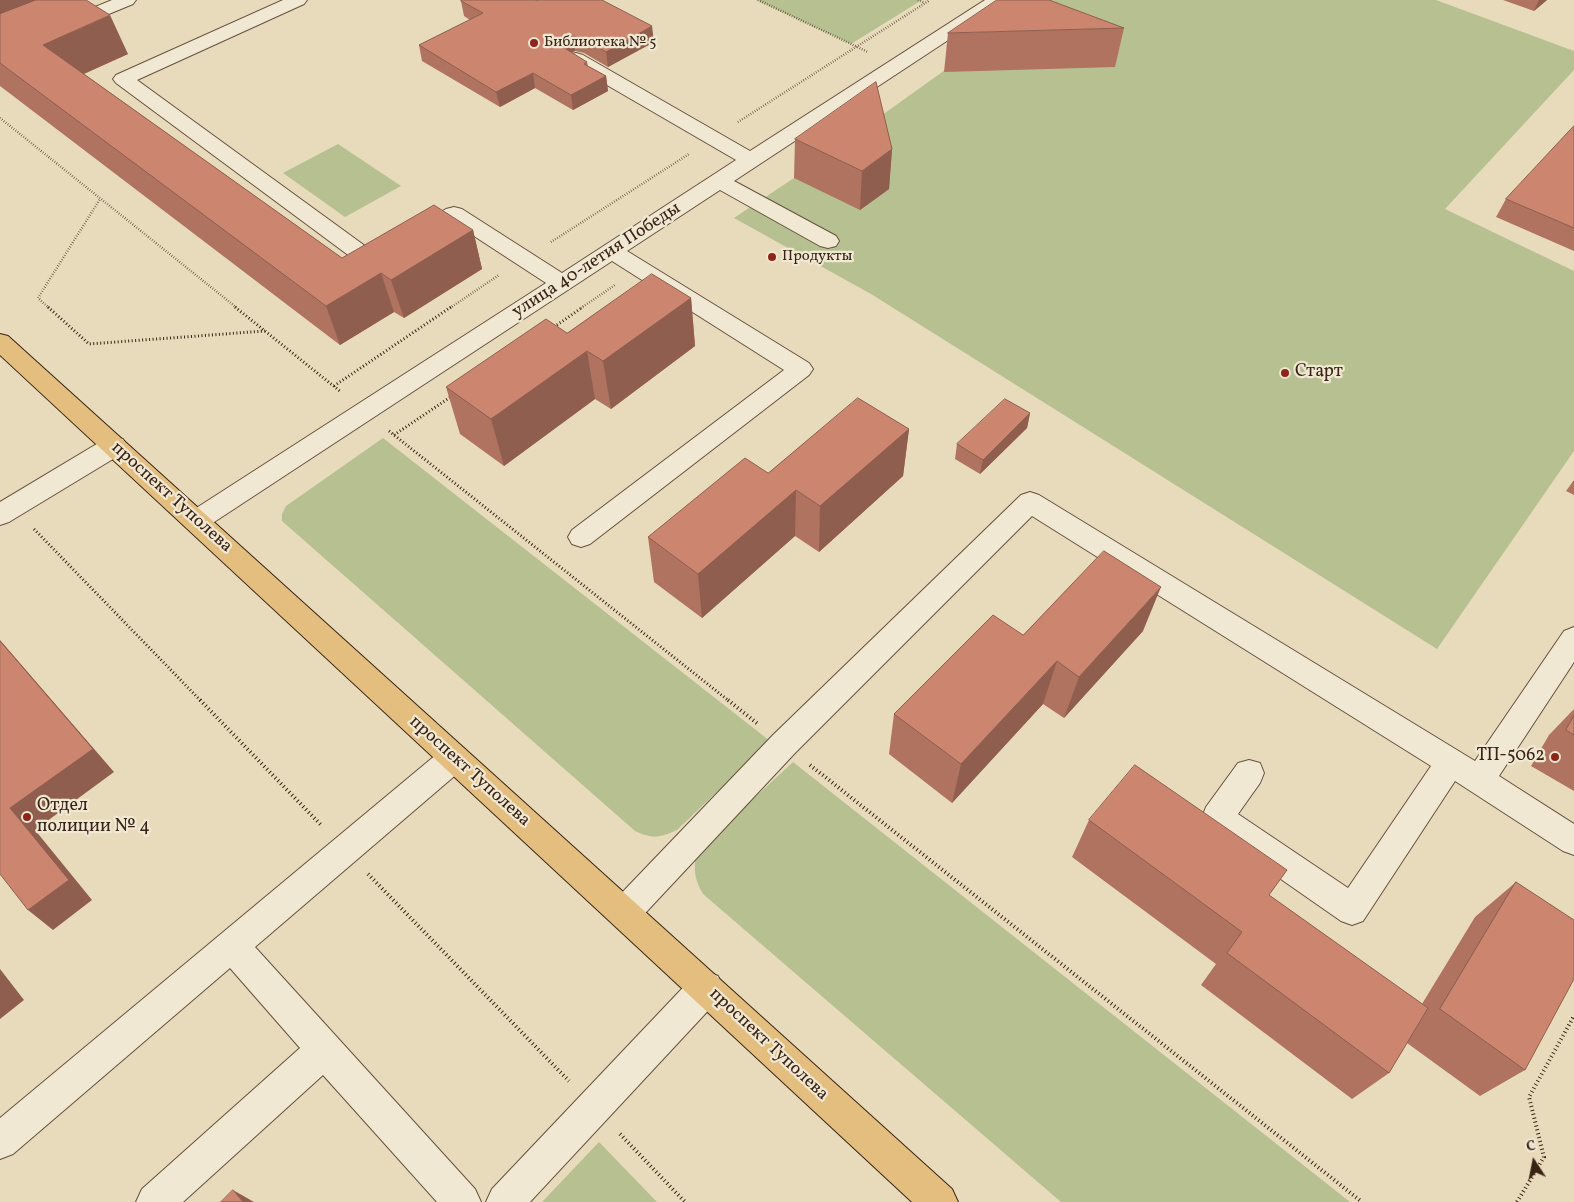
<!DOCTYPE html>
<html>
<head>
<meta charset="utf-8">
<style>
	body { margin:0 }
	#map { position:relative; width:1574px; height:1202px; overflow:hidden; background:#e8dbbc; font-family:Vollkorn,serif }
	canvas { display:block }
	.north { position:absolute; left:1509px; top:1137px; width:50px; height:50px; -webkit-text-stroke:4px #f0e8d3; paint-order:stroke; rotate:349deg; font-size:14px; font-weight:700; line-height:20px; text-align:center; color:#392315 }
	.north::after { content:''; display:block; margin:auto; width:18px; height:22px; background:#392315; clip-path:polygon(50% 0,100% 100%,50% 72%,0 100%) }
</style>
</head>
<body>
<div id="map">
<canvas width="1574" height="1202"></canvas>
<div class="north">С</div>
</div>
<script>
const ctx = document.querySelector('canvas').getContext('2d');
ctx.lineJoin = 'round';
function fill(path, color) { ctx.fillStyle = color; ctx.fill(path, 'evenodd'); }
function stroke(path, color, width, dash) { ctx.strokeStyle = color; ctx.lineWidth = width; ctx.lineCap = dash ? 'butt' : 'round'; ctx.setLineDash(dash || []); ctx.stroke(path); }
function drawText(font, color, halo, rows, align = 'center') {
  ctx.font = font + ' Vollkorn,serif'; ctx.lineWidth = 4.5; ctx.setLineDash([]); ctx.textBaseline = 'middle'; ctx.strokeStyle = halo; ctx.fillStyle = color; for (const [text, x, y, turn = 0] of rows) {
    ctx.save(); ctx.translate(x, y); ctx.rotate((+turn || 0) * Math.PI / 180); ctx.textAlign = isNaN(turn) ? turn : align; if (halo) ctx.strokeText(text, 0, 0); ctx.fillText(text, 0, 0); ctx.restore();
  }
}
fill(new Path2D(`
	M756,0H922L851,44Z
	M1043,0H1436L1574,51V70L1445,209L1574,271V451L1437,649L871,294L734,218L794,178Z
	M338,144L401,186L345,217L283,173Z
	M383,438L770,741L677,830C660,838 652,839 635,831L282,521V514L286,506Z
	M793,762L1350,1202H1061L703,894C694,879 693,868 697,851Z
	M599,1142L657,1202H542Z`), '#b6c090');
const minor = new Path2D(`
	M112,0H136L133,4L0,59V46Z
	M283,0H307L304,4L137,80L372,251L446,209L454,207L462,209L562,273L736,160L569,63L567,59L569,55L576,53L583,55L750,151L985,0H1006L1003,4L734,181L836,236L839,241L836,246L828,248L820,246L720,190L627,251L809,363L813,369L809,375L590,544L581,547L572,544L568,537L572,530L784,370L612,261L205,528L196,531L187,528L183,521L187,514L546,283L454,223L379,266L371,268L363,266L116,83L113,79L116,75Z
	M114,437L123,439L127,446L123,453L9,522L0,525V502L105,439Z
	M1030,492L1039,495L1475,761L1564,631L1574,627V662L1499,776L1574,824V855L1563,851L1455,781L1363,921L1352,925L1341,921L1206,827L1202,817L1206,807L1238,763L1249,760L1260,763L1264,773L1260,783L1238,814L1348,888L1431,766L1032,516L795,753L635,924L624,929L613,924L608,913L613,902L773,735L1021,495Z
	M454,745L465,749L469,758L465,767L255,947L475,1189L481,1202H437L323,1075L183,1202H136L142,1189L300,1048L230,968L13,1154L0,1159V1118L443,749Z
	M706,971L718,976L723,988L718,1000L530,1202H486L492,1189L694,976Z`);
const major = new Path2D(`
	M0,334L8,336L952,1189L958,1202H912L0,355Z`);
stroke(minor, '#65513f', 2);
stroke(major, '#392315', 2);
stroke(new Path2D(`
	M758,0L868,52
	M918,0L925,3
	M0,118L237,308
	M738,122L930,0
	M551,242L689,154
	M49,308L38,298L100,199
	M450,308L499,275
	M581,308L615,285`), '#392315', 2.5, [0.5, 2]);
stroke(new Path2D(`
	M48,307L89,344L265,331
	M235,307L341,392
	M554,327L583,307
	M334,386L451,307
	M389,431L729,701
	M394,435L452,396
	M34,529L201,701`), '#392315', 3, [1, 2.5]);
stroke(new Path2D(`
	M200,700L322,826
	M728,700L758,724
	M810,765L1362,1202
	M368,874L569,1081
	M620,1134L685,1202
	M1517,1202L1544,1157L1529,1097L1574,1016`), '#392315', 4, [1, 3]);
fill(minor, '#f0e8d3');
fill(major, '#e4be7e');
fill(new Path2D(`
	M0,0L128,54L84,74L342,258L473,230L482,269L404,318L394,312L340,345L0,86Z
	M1503,0H1547L1534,11Z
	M461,1L654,42L608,67L584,53L575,51L572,53L587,62L588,66L606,76L608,91L573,110L535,88L500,107L422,61L419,45L470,20L464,16Z
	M1124,28L1115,67L944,72L948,33Z
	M1574,126V251L1496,217L1506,199Z
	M795,139L892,149L889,189L860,210L794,178Z
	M691,298L695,346L611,409L595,399L504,466L460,434L446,387L567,333Z
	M1030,413L1027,428L980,474L955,459L957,444Z
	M909,429L903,476L819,552L795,536L702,618L654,582L648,537L768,473Z
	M1574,480V495L1566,491Z
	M1143,631L1064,718L1043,704L952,803L889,754L894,714L1023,635Z
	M1574,709V791L1531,766L1549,735Z
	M1089,820L1269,895L1422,1004L1475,917L1516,882L1525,1070L1480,1096L1407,1043L1389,1073L1352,1099L1201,985L1216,964L1072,857Z`), '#af7360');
fill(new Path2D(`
	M0,0H62L0,44Z
	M1539,0H1547L1534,11Z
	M110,15L128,54L63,83L43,45Z
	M652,26L654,42L608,67L606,52Z
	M573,36L575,51L567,54L563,45L565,39Z
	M533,73L535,88L500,107L496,92Z
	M606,76L608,91L573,110L571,95Z
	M892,149L889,189L860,210L862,171Z
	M473,230L482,269L404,318L391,280Z
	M381,273L394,312L340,345L326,306Z
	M691,298L695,346L611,409L603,361Z
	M587,351L595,399L504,466L491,419Z
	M1030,413L1027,428L980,474L983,460Z
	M909,429L903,476L819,552L820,506Z
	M796,490L795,536L702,618L698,574Z
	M1161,587L1143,631L1064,718L1079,677Z
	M0,640L114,772L35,830L92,900L53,930L28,910L10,808Z
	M1057,661L1043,704L952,803L961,764Z
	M0,969L24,1000L0,1019Z
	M233,1190L254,1202H243Z`), '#8f5e4e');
const building = new Path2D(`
	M36,0H86L110,15L43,45L342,258L434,205L473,230L391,280L381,273L326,306L0,63V14Z
	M464,0H535L537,1L538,0H602L652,26L606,52L581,38L573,36L565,39L563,45L566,49L587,62L584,64L606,76L571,95L533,73L496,92L419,45L483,13L461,1Z
	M997,0H1049L1124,28L948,33Z
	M876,82L892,149L862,171L795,139Z
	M1574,126V228L1506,199Z
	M652,274L691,298L603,361L587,351L491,419L446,387L546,319L567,333Z
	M858,398L909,429L820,506L796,490L698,574L648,537L745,458L768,473Z
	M1005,399L1030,413L983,460L957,444Z
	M1104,551L1161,587L1079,677L1057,661L961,764L894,714L993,615L1023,635Z
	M0,641L93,749L10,808L69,880L28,910L0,874Z
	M1574,716V735L1566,730Z
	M1135,765L1287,870L1269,895L1428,1008L1389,1073L1227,953L1242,932L1089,820Z
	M1516,882L1574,920V979L1525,1070L1440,1009Z
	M233,1190L243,1202H221Z`);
fill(building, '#cc8670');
stroke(building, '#8f5e4e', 1);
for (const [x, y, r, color] of [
	[534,43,5,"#8f2418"],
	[772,257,5,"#8f2418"],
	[1285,373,5,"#8f2418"],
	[1555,757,5,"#8f2418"],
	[27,817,5,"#8f2418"]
]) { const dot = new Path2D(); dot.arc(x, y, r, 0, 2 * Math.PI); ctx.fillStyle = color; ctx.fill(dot); stroke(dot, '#f0e8d3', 2); }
drawText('15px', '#392315', '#f0e8d3', [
	["Библиотека № 5",544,43],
	["Продукты",782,257]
], 'left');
drawText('18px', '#392315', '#f0e8d3', [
	["улица 40-летия Победы",597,261,-33],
	["проспект Туполева",171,498,42],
	["проспект Туполева",469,772,42],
	["проспект Туполева",768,1045,43]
]);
drawText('18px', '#392315', '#f0e8d3', [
	["Старт",1295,373],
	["ТП-5062",1545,757,"right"],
	["Отдел",37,807],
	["полиции № 4",37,828]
], 'left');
</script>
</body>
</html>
